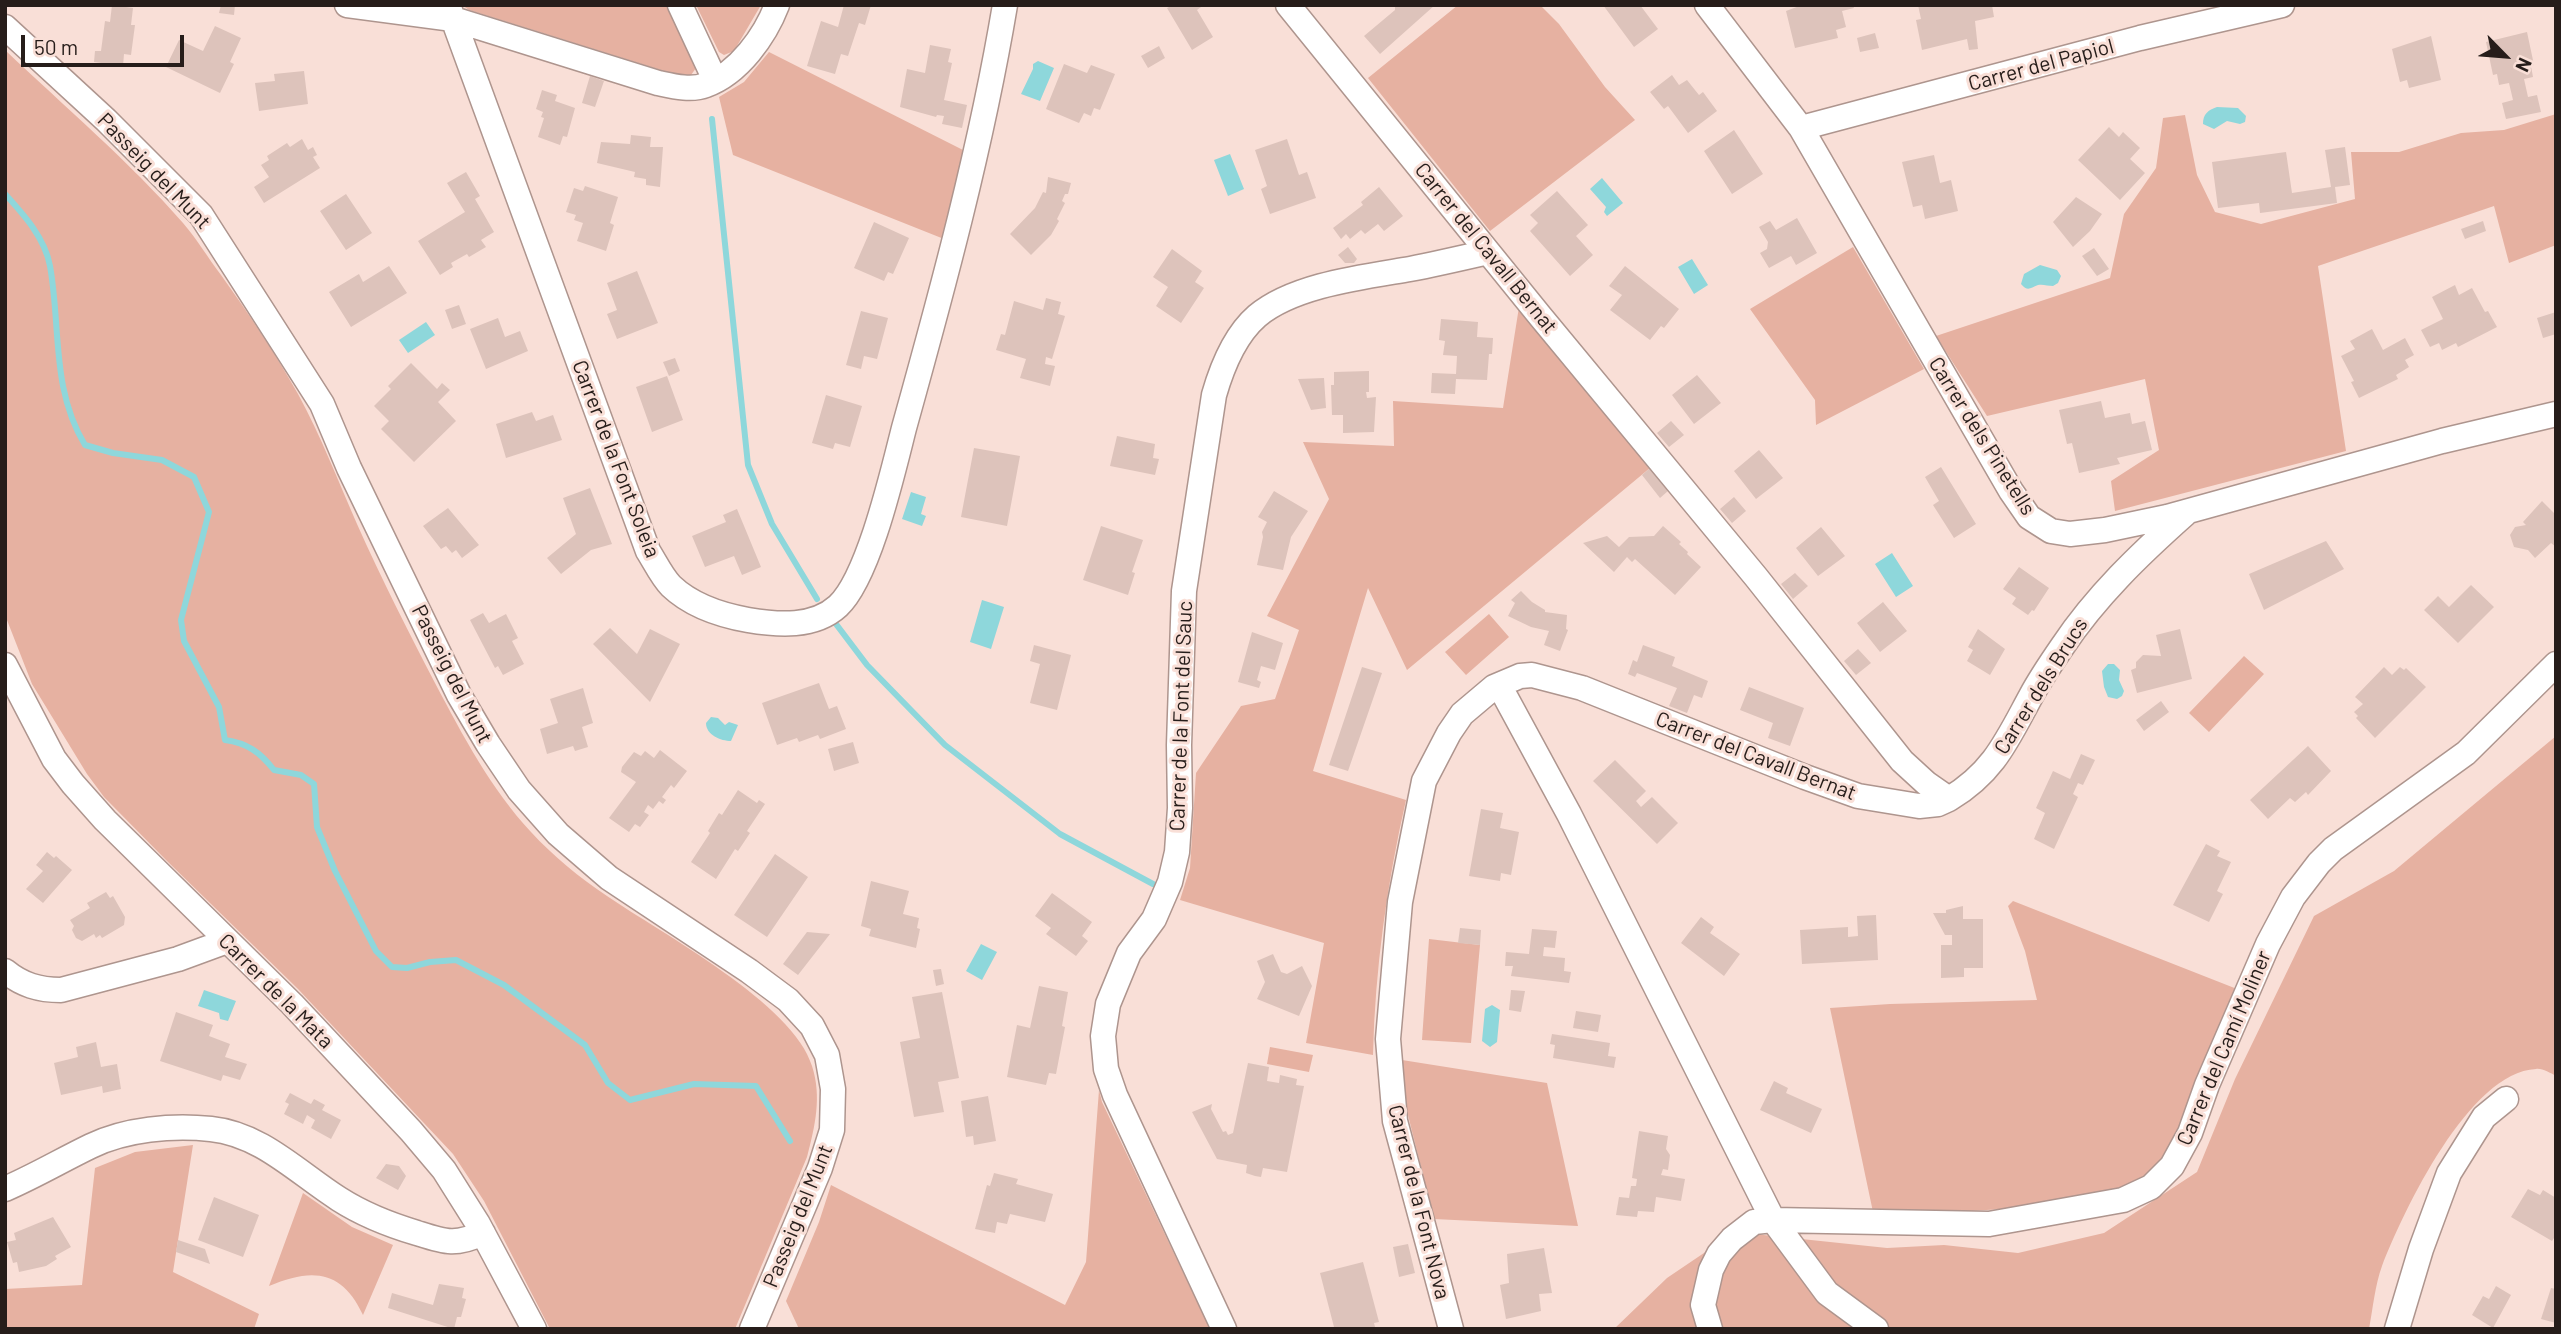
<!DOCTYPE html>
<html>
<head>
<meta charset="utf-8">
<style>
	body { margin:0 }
	#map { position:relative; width:2561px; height:1334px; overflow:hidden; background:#f9dfd7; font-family:Barlow,sans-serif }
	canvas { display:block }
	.frame { position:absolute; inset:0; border:7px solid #261d1a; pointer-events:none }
	.north { position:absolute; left:2470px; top:21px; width:70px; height:70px; -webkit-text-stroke:5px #f9dfd7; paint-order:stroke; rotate:115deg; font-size:19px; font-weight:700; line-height:28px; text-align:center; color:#261d1a }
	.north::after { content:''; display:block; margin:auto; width:24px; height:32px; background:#261d1a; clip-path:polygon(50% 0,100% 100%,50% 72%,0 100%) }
	.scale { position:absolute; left:21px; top:35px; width:163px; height:32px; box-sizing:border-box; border:4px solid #261d1a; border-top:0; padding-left:9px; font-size:21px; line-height:24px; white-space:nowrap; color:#261d1a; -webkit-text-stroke:5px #f9dfd7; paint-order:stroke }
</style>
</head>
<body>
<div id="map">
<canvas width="2561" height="1334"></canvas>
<div class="frame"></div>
<div class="north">N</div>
<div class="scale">50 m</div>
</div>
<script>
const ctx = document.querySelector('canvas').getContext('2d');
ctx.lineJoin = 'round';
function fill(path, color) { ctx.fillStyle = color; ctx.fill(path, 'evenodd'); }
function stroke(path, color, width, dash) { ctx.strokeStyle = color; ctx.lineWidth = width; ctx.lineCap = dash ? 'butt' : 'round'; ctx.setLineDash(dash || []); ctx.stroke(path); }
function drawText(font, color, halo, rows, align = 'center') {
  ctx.font = font + ' Barlow,sans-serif'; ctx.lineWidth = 6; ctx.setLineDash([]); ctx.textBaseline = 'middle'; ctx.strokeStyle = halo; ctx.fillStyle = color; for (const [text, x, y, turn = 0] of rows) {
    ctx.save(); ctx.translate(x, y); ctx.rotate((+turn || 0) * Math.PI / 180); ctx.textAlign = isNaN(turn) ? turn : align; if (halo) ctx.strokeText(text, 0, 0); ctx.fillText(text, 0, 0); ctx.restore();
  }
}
fill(new Path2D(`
	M462,5H667L695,62L696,68L691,75L683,77L469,10Z
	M696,5H761L734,51L724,55L719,52Z
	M1458,5H1540L1559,24L1605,87L1635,120L1490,231L1368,78Z
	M5,50C65,107 129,161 183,223C197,239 208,258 221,275C249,314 275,353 298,394C321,436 338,481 357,524C381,578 408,631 435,683C463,736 491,789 531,832C553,856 580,878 607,896C661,933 794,1004 812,1066C822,1097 815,1126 807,1157L735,1329H550L484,1201L453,1154L298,989L166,860L104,797L87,774L32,684L5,615Z
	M769,52L963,150L944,239L733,155L719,97L744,82Z
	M2556,114V245L2509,263L2494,206L2318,266L2346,451L2115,511L2111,481L2159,450L2145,379L1987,416L1936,336L2110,278L2124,214L2156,168L2163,118L2185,115L2197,175L2215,212L2261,224L2355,199L2351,152H2399L2461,133L2504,130Z
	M1853,247L1924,369L1816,425L1815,400L1750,309Z
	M1519,307L1650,468L1407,670L1368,588L1313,771L1406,800C1387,883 1375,969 1373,1055L1306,1043L1324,943L1180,900L1190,868L1196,773L1241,706L1275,699L1299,630L1267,616L1329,499L1303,442L1394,446L1393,401L1503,408Z
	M1489,614L1509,637L1466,675L1445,652Z
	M2244,656L2264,674L2209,732L2189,713Z
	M2556,736V1076C2550,1073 2542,1068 2536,1069C2469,1072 2404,1210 2382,1266C2375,1285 2373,1308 2369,1329H1614L1667,1278L1735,1232L1887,1248L1944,1245L2018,1253L2104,1233L2197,1172L2235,1079L2314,916L2394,871Z
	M2013,901L2237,989L2183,1114L2178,1139L2151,1174L2127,1188L2019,1208L1970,1211L1873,1212L1830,1008L1890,1004L2037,1000L2025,951L2008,906Z
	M1429,939L1480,945L1471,1043L1422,1040Z
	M1270,1047L1313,1055L1309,1072L1267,1064Z
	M1402,1060L1547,1083L1578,1226L1434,1219L1407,1111Z
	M1099,1090L1102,1102L1210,1329H799L786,1301L819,1222L831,1185L1065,1305L1086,1262Z
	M193,1145L173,1272L259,1314L254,1329H5V1289L82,1285L95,1168L135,1152Z
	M303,1193L352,1227L393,1245L363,1315C342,1269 311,1268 269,1286Z`), '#e6b1a1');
fill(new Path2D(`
	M1038,61L1054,68L1040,101L1021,94L1033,69V64Z
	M2217,107L2238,108L2246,116L2245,122L2240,124L2227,121L2214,129L2203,124C2203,114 2208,110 2217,107Z
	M1230,154L1244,189L1228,196L1214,160Z
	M1602,178L1623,203L1607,216L1604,212L1606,207L1590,189Z
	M1692,259L1708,285L1694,294L1678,267Z
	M2040,265L2057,270L2061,276L2058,283L2053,286C2048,286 2043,284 2038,285C2030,288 2028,292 2021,284L2024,274Z
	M426,322L435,335L408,353L399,340Z
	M911,492L926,497L921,514L926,516L922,526L902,519Z
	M1892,553L1913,586L1896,597L1875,564Z
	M982,600L1004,607L991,649L970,642Z
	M2108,664H2114L2120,670L2119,680L2124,691L2122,696L2117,699L2108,697L2104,687L2102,671Z
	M711,717L718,718L725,725L729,722L738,725L731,741C721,741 706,735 706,723Z
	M981,944L997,952L982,980L966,971Z
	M204,990L236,1001L228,1021L220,1019L219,1013L198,1006Z
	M1492,1005L1500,1010L1497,1042L1490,1047L1482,1041L1485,1009Z`), '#8ed7db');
stroke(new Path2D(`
	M712,119L748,465L772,524L817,599
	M5,194C24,215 45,238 50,266C61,327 51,389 85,445L113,453L162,460L194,477L209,512L181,620L184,641L219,707L225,740C247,743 260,752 274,770L301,775L314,784L317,827L335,871L376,951L392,967L407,968L430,962L456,960L504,985L585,1045L608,1083L630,1100L694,1084L756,1086L790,1141
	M836,624L867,665L945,745L1060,834L1153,884`), '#8ed7db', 6);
fill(new Path2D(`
	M112,5L133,8L131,25H135L131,55L124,54L123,66L94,62L95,51H101L105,21L110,22Z
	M221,5H235L234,15L219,13Z
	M844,5H871L865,25L859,23L848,56L841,54L835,74L807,66L821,21L838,27Z
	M1173,5H1200L1201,7L1197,10L1213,37L1192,50L1167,8Z
	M1395,5H1435L1380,54L1364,36L1395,10Z
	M1603,5H1640L1658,29L1634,47Z
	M1802,5H1853L1854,8L1842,11L1846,27L1836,30L1838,38L1795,48L1786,11Z
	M1918,5H1992L1994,17L1975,21L1978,49L1969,50L1967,39L1922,50L1916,20L1921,19Z
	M215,26L241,38L230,62L234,64L220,93L166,67L179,40L203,51Z
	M2527,32L2534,65L2531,66L2533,77L2524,79L2528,97L2537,95L2541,112L2506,119L2502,103L2513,100L2509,83L2499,85L2497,74L2493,75L2486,42Z
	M1875,33L1879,48L1860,52L1857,38Z
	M2431,36L2441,80L2409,88L2407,80L2400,82L2392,49Z
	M930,45L951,49L948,62L952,63L944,100L967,105L962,128L942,124L944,116L937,115L936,117L900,107L907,69L925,73Z
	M1159,46L1165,58L1148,68L1141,56Z
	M1064,64L1087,73L1091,65L1115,74L1100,110L1094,108L1091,116L1084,113L1079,123L1046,109Z
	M304,71L308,104L259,111L255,83L275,81L274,74Z
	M1672,75L1679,85L1687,80L1699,95L1703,92L1717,111L1688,133L1668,106L1664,109L1650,92Z
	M590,76L604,81L595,107L582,103Z
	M542,90L557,95L555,101L575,108L567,137L563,136L560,145L538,137L544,118L541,117L543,112L536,109Z
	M2109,127L2119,137L2123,132L2140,148L2130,159L2145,173L2120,200L2078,160Z
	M1734,130L1763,174L1732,194L1704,151Z
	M631,135L651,137L650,147H663L660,187L646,185V179L634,177L635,172L597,163L601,142L630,144Z
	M302,139L308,150L313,147L317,155L313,157L320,168L264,203L254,187L269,177L261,165L269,160L267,156L287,143L290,147Z
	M1287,139L1299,175L1307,172L1316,198L1270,214L1261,189L1267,186L1255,150Z
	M2345,147L2350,185L2335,187L2337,203L2260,213L2259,203L2218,208L2212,162L2286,152L2292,193L2331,187L2325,150Z
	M1934,155L1940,183L1951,180L1958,211L1925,219L1922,205L1913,207L1902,162Z
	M466,172L480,196L475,199L494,232L481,240L486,247L469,257L467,254L451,263L453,267L440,275L418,241L465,212L447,183Z
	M1048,177L1071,183L1068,194H1065L1062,201L1065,203L1057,219L1059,221L1051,235L1031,255L1010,234L1035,208L1043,192L1046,193Z
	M585,186L618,197L610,223L614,225L606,251L577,241L583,223L574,220L576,215L566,212L574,188L583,191Z
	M1379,187L1403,216L1384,231L1378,224L1365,234L1361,230L1350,239L1346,234L1341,239L1333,228L1363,205L1361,202Z
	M1557,191L1588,225L1576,236L1593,255L1570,276L1530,231L1538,223L1530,215Z
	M346,194L372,233L346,250L320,211Z
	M2076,197L2102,214L2090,231L2073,247L2053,222Z
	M1797,218L1817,253L1796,265L1791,256L1769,268L1760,253L1767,249L1768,242L1759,227L1770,221L1776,230Z
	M2483,221L2486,231L2465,239L2461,229Z
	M874,222L909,238L893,274L888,272L884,281L854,268Z
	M1348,247L1357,259L1354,263H1345L1338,255Z
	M2094,248L2109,269L2097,276L2082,256Z
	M1172,249L1202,271L1195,282L1204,288L1181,323L1156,306L1168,287L1153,277Z
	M389,266L407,293L351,327L329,292L359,274L363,282Z
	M1625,266L1679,309L1664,328L1661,326L1650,340L1610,310L1622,295L1609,286Z
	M637,271L658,323L617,339L607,314L617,310L607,283Z
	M2455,285L2459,295L2472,288L2485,312L2488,311L2497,327L2458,347L2456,343L2442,350L2439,343L2430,347L2421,330L2443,319L2432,297Z
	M1046,298L1061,302L1058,314L1065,316L1052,359L1046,357L1045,364L1055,366L1050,386L1020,378L1026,359L996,350L1001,334L1005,335L1014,301L1043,310Z
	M459,305L466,324L452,329L445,310Z
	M861,311L888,318L877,359L864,356L861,369L846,365Z
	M2556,312V334L2543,338L2537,318Z
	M498,318L505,337L520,331L528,351L486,369L470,329Z
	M1441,319L1478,322L1477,337L1493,338L1492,354H1489L1487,380L1456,379L1455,394L1431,393L1432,373L1456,374L1457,356L1443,355L1445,341L1439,340Z
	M2372,329L2383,350L2405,338L2414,355L2405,360L2409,367L2396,375L2398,379L2359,398L2351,382L2354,381L2341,356L2355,349L2350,341Z
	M675,358L680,371L669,376L663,362Z
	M411,363L437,389L442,383L450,390L438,402L456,421L414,462L381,429L389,421L374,406L391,389L388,386Z
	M1369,371V392H1366L1367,398L1376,397L1374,432L1343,433V415H1332L1331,385H1334V372Z
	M1697,375L1721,403L1694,424L1672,395Z
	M667,376L683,420L652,432L636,387Z
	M1324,378L1326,408L1311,410L1298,379Z
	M826,395L862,406L850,447L835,443L833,449L812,443Z
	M2101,401L2105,418L2130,413L2132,424L2145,421L2152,450L2117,458L2120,464L2079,473L2072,443L2067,444L2059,410Z
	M532,412L536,421L553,415L562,440L506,458L496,424Z
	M1671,421L1684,435L1669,447L1657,433Z
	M1117,436L1155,444L1153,458L1159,459L1155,475L1110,466Z
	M974,448L1020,456L1007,526L961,517Z
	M1759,450L1783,478L1756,499L1734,471Z
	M1941,467L1976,524L1954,538L1933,505L1939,501L1925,477Z
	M1650,468L1668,491L1660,498L1642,475Z
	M590,488L612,544L591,550L561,574L547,558L576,534L563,498Z
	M1274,491L1308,511L1291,537L1283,570L1257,565L1263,537L1262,532L1267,522L1258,517Z
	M1734,497L1746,511L1732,523L1720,509Z
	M2542,501L2556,515V547L2551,543L2535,558L2528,550L2514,547L2510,535L2515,527L2526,525L2523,522Z
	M448,508L479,545L462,558L456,550L452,553L446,546L441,549L423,526Z
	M737,509L761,567L742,575L734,556L705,567L692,536L726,522L723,515Z
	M1101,526L1143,540L1132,572L1135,573L1128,595L1083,580Z
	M1663,526L1681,542L1679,544L1688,552L1687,554L1701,567L1675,595L1635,559L1632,562L1627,557L1614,572L1583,543L1607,536L1619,547L1629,537L1654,536Z
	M1821,527L1845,556L1818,576L1796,548Z
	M2326,541L2344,569L2264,610L2249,574Z
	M2019,567L2049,588L2034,611L2032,610L2028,615L2012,604L2016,598L2003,589Z
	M1795,573L1808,586L1793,599L1781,584Z
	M2471,585L2494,607L2458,643L2424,610L2438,596L2449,607Z
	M1521,591L1532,602L1545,610V612L1567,615L1566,629L1568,630L1560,651L1544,645L1549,631L1531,627L1508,616L1515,603L1511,600Z
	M1883,602L1907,631L1880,652L1857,623Z
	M483,613L489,623L506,614L518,638L512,641L524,664L503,675L498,666L495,668L470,620Z
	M610,628L637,654L650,629L680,644L650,702L593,644Z
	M1978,629L2005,649L1990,675L1967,661L1973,650L1968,647Z
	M2180,629L2192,679L2137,693L2131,670L2136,668V662L2143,655L2161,656L2156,635Z
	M1252,632L1283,643L1275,670L1261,666L1257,680L1261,682L1259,688L1238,682Z
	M1034,645L1071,655L1057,710L1030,703L1040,664L1030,661Z
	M1643,645L1675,657L1672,666L1708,681L1702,698L1694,695L1687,713L1669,706L1677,688L1637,673L1635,677L1628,674L1633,660L1637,662Z
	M1858,649L1871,663L1856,675L1844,661Z
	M1362,667L1382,673L1348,771L1329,765Z
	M2384,667L2392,675L2400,667L2404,670L2406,668L2426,687L2375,738L2356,718L2358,716L2354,712L2363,704L2355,697Z
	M819,683L829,709L837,706L846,729L820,739L818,735L799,742L797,738L777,745L762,703Z
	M1749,687L1804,708L1790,746L1768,738L1773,723L1740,710Z
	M583,688L593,723L582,727L588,747L575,751L573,746L547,754L540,729L558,723L550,699Z
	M2161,701L2169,712L2144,731L2136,720Z
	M853,742L859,763L834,771L828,749Z
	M2308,746L2331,771L2308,795L2306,792L2295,802L2290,798L2268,819L2250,800Z
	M660,750L687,771L674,788L671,785L662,797L666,800L663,804L659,801L653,809L648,805L644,812L649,815L640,827L635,824L629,832L609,818L636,782L621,772L622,767L634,752L641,756L645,751L654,758Z
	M2081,754L2095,760L2083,785L2078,783L2073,794L2078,797L2054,849L2034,839L2045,813L2036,808L2053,771L2070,779Z
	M1615,760L1646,791L1636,801L1641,807L1652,797L1678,823L1657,844L1593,781Z
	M738,790L757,803L759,800L765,804L747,831L750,833L738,851L735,849L716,879L691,862L710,833L708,831L719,813L722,815Z
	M1481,809L1503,813L1500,828L1519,832L1511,875L1501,873L1500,881L1469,876Z
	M2206,844L2220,851L2217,856L2231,862L2217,891L2223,894L2209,922L2173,905Z
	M47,852L54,858L56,856L72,870L43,903L26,889L43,871L36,865Z
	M775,854L808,877L767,937L734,915Z
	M871,881L909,891L903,914L919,918L917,928L920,929L916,948L869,936L871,929L861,926Z
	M106,892L110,898L113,896L125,917L124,925L102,938L100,935L96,938L94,934L82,941L76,938L72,930L74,926L70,920L90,908L87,903Z
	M1052,893L1092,922L1082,936L1088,941L1076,956L1046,934L1051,928L1035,916Z
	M1963,906V919H1983V968H1964V977L1941,978V945H1952V935H1945L1933,913H1946V910Z
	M1876,915L1878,960L1802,964L1800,930L1848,927V937L1858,936L1857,916Z
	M1701,917L1714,927L1710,933L1740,954L1724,976L1681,943Z
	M1460,928L1481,930L1480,945L1458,943Z
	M1532,929L1557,931L1555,948L1544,947L1543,956L1565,958L1564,971L1571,972L1569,983L1511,976L1513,966H1505L1506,952L1529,954Z
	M807,932L830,934L798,975L783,964Z
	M1273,954L1281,972L1287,974L1302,966L1312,986L1299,1016L1257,999L1265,982L1257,961Z
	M941,969L944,984L936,986L933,970Z
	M1039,986L1068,992L1062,1026L1065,1027L1056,1074L1049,1073L1046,1085L1007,1077L1017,1025L1030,1028Z
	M1511,990L1525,991L1521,1012L1509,1010Z
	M942,992L959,1078L938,1082L944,1112L914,1117L900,1042L920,1038L912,997Z
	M1576,1011L1601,1015L1598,1032L1573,1028Z
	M176,1012L213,1025L209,1036L230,1044L225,1057L247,1064L240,1080L223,1075L221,1081L160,1061Z
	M1552,1034L1610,1043L1608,1056L1616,1057L1614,1068L1553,1058L1555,1045L1550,1044Z
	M96,1042L101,1067L117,1064L121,1089L103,1093L102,1086L61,1095L54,1063L78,1057L76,1047Z
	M1248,1063L1269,1067L1267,1081L1279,1083L1280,1075L1297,1079L1296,1085L1304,1086L1287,1172L1263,1168L1261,1177L1255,1176L1246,1173L1247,1165L1217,1159L1192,1112L1212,1104L1211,1109L1223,1132L1226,1131L1228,1135L1233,1133Z
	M1774,1081L1788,1088L1786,1093L1822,1109L1811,1133L1760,1110Z
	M290,1093L311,1104L314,1099L325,1105L322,1110L341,1120L331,1139L311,1128L315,1120L307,1115L303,1124L284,1114L289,1104L285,1102Z
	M988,1096L996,1141L974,1145L973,1136L966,1137L961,1101Z
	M1639,1131L1668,1136L1666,1149L1670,1155L1668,1170L1663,1169L1661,1175L1685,1179L1681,1201L1656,1197L1654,1212L1638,1211L1637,1217L1616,1215L1619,1197L1629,1198L1631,1186H1636L1637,1179L1632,1178Z
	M386,1164L399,1166L406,1176L398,1190L376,1178Z
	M994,1173L1018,1179L1016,1184L1053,1194L1045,1222L1010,1214L1007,1224L997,1222L995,1233L975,1229L987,1185L990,1186Z
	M2528,1189L2540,1195L2543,1190L2556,1198V1235L2552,1241L2511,1217Z
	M214,1197L259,1215L243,1257L198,1240Z
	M53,1217L71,1247L55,1256L57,1259L46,1266L19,1272L17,1262L13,1263L7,1242L16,1240L14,1233Z
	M178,1240L205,1249L210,1264L176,1252Z
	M1408,1244L1415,1273L1399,1277L1393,1247Z
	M1544,1248L1552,1293L1539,1294L1541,1311L1506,1319L1500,1285L1509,1283L1507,1254Z
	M1363,1262L1379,1322L1374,1323L1375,1327L1369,1329L1334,1327L1320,1273Z
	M439,1284L464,1288L462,1298L466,1299L461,1317H457L454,1329L388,1308L392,1293L433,1305Z
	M2496,1286L2511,1295L2493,1328L2472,1315L2483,1296L2489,1299Z
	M2551,1288L2556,1289V1323L2541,1319Z`), '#ddc3bb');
const minor = new Path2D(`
	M347,5L453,19L658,83C672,86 691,91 706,85C739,73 765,36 777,5
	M448,5L648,551C655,562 662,577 671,586C692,606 720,615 748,620C778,625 814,628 838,606C869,577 893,471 904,428C943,288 981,148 1005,5
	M680,5L715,80
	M1288,5L1540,316L1756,577L1902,761L1926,783L1949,799L1938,804L1919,806L1858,796L1805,777L1582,688L1532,675L1520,676L1494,687L1462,714L1449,733L1424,781L1400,902L1388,1039L1395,1121L1451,1329
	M1707,5L1801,128L2011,491L2029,517L2051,531L2070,534L2105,530L2167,517L2442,441L2556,414
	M5,27L106,120L201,215L322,404L349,468L459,695L488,744L519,790L558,834L609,878L749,971L788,1000L812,1026L827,1055L833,1089L832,1130L820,1168L752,1329
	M1801,128L2140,38L2282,5
	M5,665L54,759L73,784L105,820L292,1004L411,1131L444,1170L478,1224L534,1329
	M1499,685L1569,814L1773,1220L1827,1293L1876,1329
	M1949,799C1994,772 2007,740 2031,696C2040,679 2051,663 2062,647C2096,596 2140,554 2185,514
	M5,971C22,985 39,990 61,990L178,959L227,941
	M5,1189C35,1176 62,1160 91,1146C126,1129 172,1125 211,1129C261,1134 298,1173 339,1199C364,1215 390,1225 417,1233C445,1242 455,1246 483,1233
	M1224,1329L1115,1095L1106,1069L1103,1036L1108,1004L1129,953L1154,919L1170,882L1177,852L1180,808L1179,745L1184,591L1214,395C1222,367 1234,336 1257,316C1294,285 1363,277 1410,269C1436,264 1462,258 1488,252
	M1710,1329L1703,1305L1711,1270L1719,1254L1732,1239L1754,1222L1773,1220L1989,1224L2123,1200L2151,1187L2172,1166L2190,1133L2207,1085L2268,944L2293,897L2319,863L2333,849L2466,753L2556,664
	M2397,1329L2421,1249L2449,1173L2484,1117L2506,1099`);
stroke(minor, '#ae958e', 27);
stroke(minor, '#fff', 24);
drawText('21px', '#261d1a', '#f9dfd7', [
	["Carrer del Papiol",2041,65,-15],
	["Passeig del Munt",154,171,46],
	["Carrer del Cavall Bernat",1486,248,51],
	["Carrer dels Pinetells",1982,436,58],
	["Carrer de la Font Soleia",616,459,69],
	["Passeig del Munt",452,674,63],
	["Carrer dels Brucs",2041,686,-58],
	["Carrer de la Font del Sauc",1181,716,-88],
	["Carrer del Cavall Bernat",1756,756,21],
	["Carrer de la Mata",276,991,45],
	["Carrer del Camí Moliner",2224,1048,-67],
	["Carrer de la Font Nova",1419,1202,76],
	["Passeig del Munt",798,1216,-68]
]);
</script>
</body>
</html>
